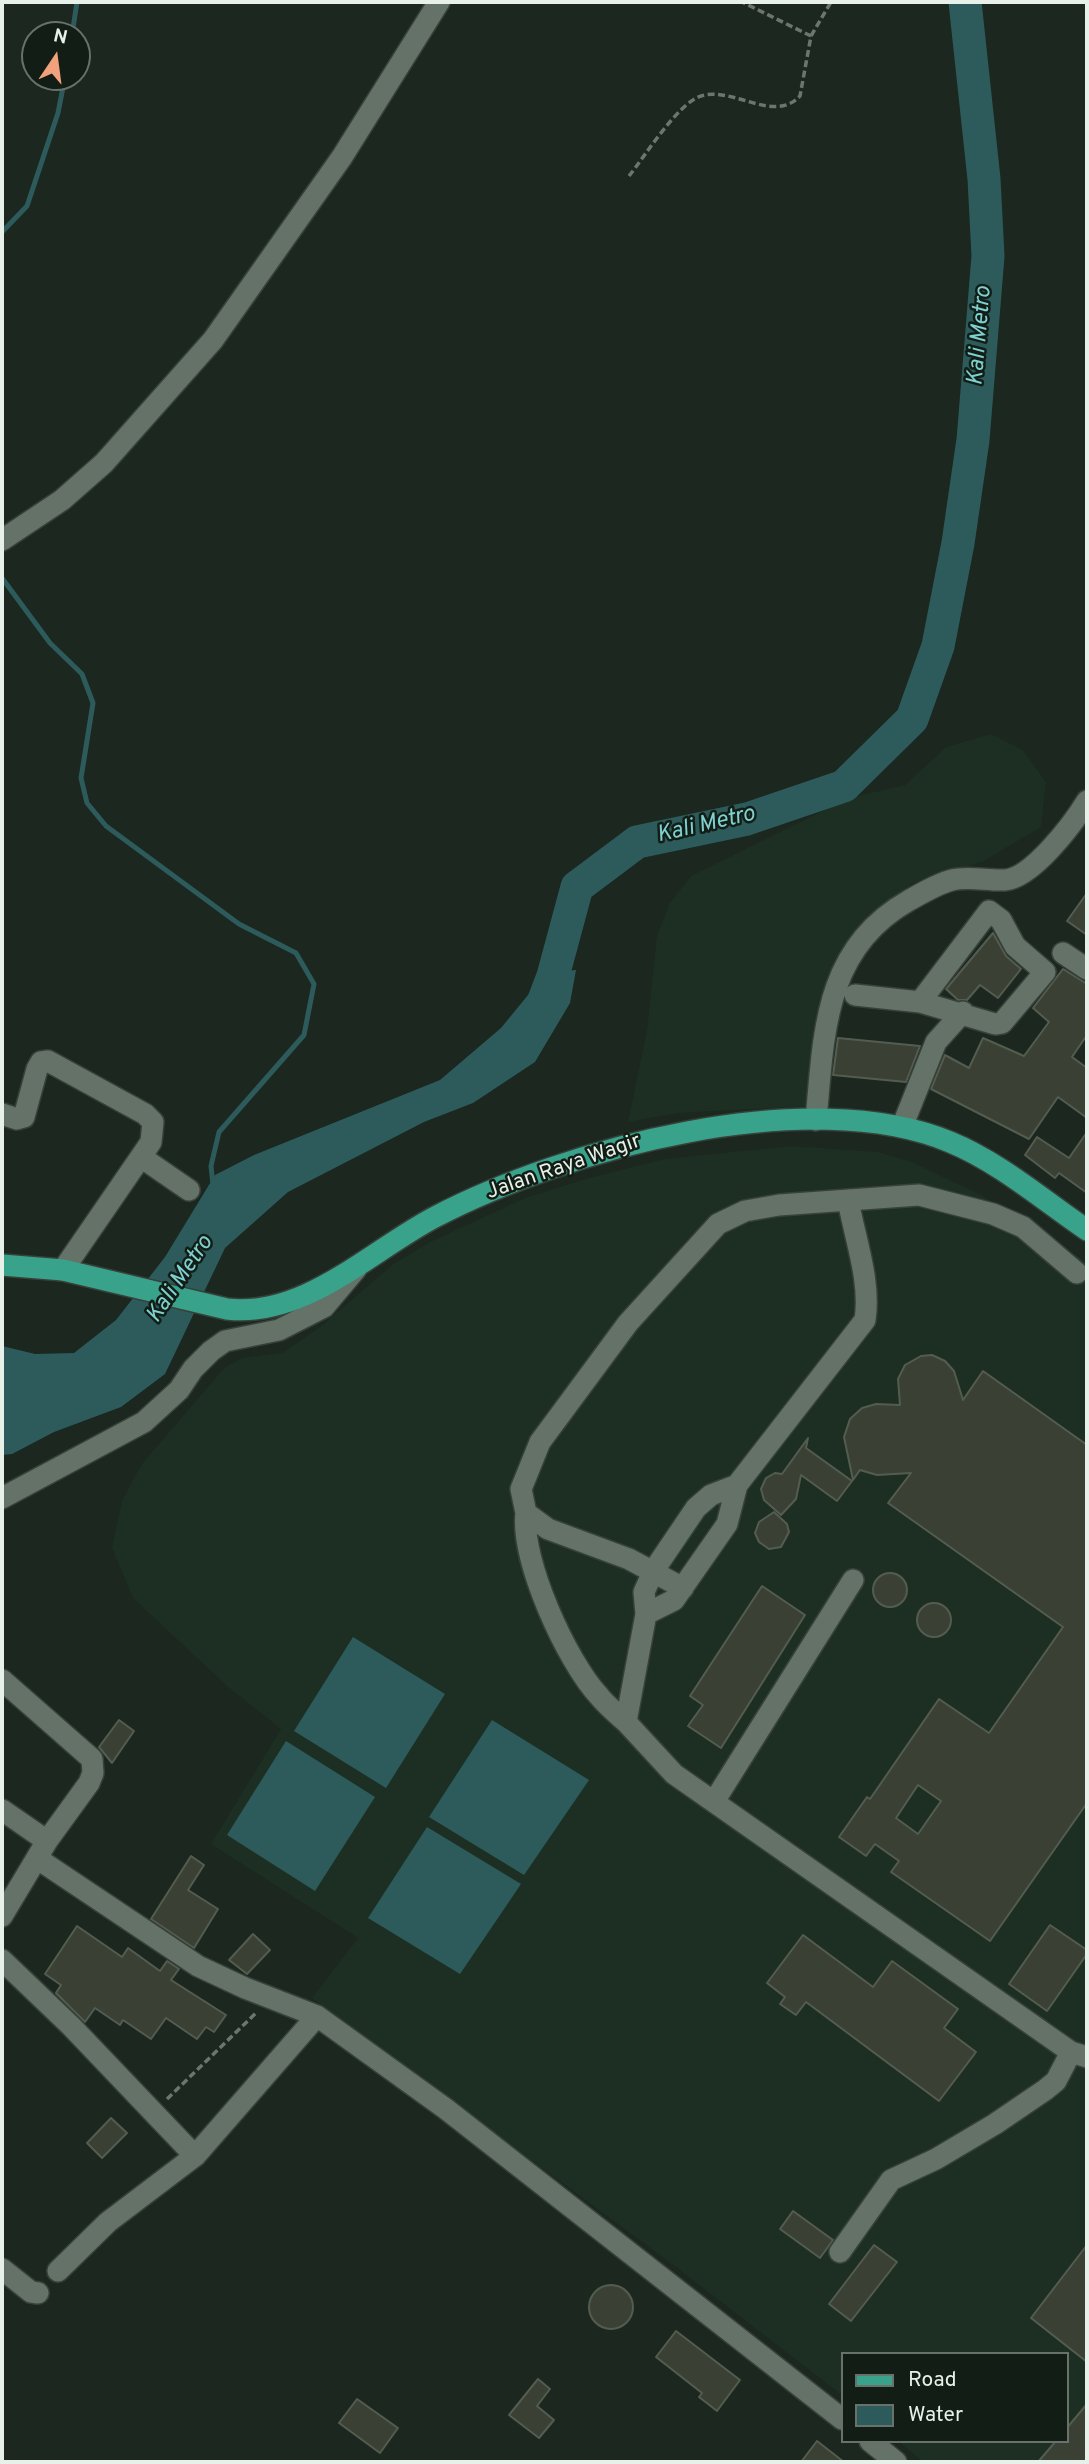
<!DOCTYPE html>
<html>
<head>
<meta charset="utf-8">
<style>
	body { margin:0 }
	#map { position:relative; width:1089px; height:2464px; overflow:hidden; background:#1b271f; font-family:Overpass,sans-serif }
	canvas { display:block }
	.frame { position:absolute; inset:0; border:4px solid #e8f0ea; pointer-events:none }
	.legend { position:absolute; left:841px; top:2352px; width:228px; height:91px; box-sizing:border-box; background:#121e15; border:2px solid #68726a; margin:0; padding:9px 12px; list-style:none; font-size:21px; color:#e8f0ea }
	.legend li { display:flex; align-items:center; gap:14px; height:35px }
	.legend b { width:35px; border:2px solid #68726a }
	.north { position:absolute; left:21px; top:21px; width:70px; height:70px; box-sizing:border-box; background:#121e15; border:2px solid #68726a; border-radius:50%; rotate:13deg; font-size:19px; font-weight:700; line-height:28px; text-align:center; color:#e8f0ea }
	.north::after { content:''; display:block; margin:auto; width:24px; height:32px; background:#f1a17b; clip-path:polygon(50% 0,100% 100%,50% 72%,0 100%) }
</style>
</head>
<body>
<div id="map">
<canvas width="1089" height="2464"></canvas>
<div class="frame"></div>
<ul class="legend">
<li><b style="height:9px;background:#38a28b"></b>Road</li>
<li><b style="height:19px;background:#2d5b5c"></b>Water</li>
</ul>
<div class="north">N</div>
</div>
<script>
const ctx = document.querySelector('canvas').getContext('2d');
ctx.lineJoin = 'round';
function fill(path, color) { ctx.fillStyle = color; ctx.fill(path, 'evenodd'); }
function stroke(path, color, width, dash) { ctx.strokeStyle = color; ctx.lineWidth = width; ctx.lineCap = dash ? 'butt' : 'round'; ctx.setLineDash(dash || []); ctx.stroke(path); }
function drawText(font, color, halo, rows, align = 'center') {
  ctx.font = font + ' Overpass,sans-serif'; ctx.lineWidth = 5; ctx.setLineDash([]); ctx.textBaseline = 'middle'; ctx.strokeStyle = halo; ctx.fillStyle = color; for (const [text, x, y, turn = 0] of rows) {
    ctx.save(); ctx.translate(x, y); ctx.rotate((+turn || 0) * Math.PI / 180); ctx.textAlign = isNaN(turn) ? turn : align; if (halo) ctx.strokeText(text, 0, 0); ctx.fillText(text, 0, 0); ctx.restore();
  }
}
fill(new Path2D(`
	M991,734L1023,750L1046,782L1041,827L982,862L911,884L860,935L812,1106L677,1113L628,1122L647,1030L657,935L670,903L691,876L849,798L905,785L946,747Z
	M791,1146L878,1152L912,1162L983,1196L1087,1262V2462H923L898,2441H1066V2354H842V2395L672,2264L312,1998L358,1938L211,1844L281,1729L228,1687L133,1598L112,1548L122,1501L141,1465L224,1368L242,1358L282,1353L320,1327L392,1265L430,1242L525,1198L582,1180L664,1159Z`), '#1c2f22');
fill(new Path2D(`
	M576,970L570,1003L535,1062L473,1103L424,1122L288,1192L225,1248L165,1374L121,1407L54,1432L12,1454L2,1455V1346L35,1354L74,1353L116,1320L165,1257L215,1175L254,1155L440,1080L501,1028L546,973Z
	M353,1637L445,1694L386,1788L294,1731Z
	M492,1720L589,1780L524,1875L429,1817Z
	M286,1741L375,1797L315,1891L227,1835Z
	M427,1827L521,1884L460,1974L368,1918Z`), '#2d5b5c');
stroke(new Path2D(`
	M72,35L77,2
	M2,232L27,206L58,113L65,77
	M2,578L50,643L82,674L93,703L81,778L87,803L106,826L239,924L296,953L314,984L304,1035L219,1132L211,1166L213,1185`), '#2d5b5c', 5);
stroke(new Path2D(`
	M539,1013L553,976L577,887L637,842L747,819L844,786L912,719L938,646L958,543L973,440L988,256L984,179L965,2`), '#2d5b5c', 33);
const building = new Path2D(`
	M1087,893V935L1067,921Z
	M993,933L1006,956L1021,969L998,998L980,985L967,1000H958L946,989Z
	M1063,969L1087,984V1035L1072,1057L1087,1068V1118L1058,1097L1029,1139L931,1089L945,1055L969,1068L983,1038L1024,1056L1049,1022L1033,1008Z
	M838,1038L920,1046L906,1082L833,1075Z
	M1087,1132V1193L1059,1173L1055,1178L1025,1155L1037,1137L1069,1158Z
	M932,1355L945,1361L954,1371L963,1400L983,1371L1087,1445V1803L990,1941L891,1872L899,1861L875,1844L866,1856L839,1837L867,1797L870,1799L939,1699L989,1733L1063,1627L888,1503L911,1473L877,1475L860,1470L853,1480L844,1437L850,1419L862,1408L876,1404L900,1405L898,1379L905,1365L921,1356ZM918,1785L941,1801L918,1834L896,1818Z
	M808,1438L806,1448L852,1481L837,1501L801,1475L796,1499L781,1515L764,1500L761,1489L766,1478L775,1473L782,1474Z
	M774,1512L787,1524L789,1532L781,1547L769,1549L759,1542L755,1533L759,1522Z
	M873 1590a17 17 0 1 1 34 0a17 17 0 1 1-34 0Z
	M762,1586L805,1615L721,1748L688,1726L703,1705L690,1696Z
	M917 1620a17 17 0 1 1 34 0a17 17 0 1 1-34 0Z
	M119,1720L134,1731L112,1763L99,1747Z
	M191,1856L204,1865L188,1890L218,1909L194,1948L151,1919Z
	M1050,1925L1087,1950V1954L1047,2011L1009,1984Z
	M77,1926L122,1957L128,1948L160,1971L167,1961L179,1969L171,1980L226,2015L214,2032L206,2027L197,2039L166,2018L151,2039L123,2020L120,2025L95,2008L85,2022L56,1993L61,1985L45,1974Z
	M253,1934L270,1950L247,1974L229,1960Z
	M803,1935L873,1987L892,1961L958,2009L944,2028L976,2052L939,2101L806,2002L796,2015L780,2004L785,1997L767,1983Z
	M111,2118L127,2133L102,2158L87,2143Z
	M793,2211L833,2240L820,2258L780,2229Z
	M874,2245L897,2262L851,2321L829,2304Z
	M1087,2245V2362L1031,2318Z
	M589 2307a22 22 0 1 1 44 0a22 22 0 1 1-44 0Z
	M676,2331L740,2380L717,2411L699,2397L702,2393L656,2357Z
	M538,2379L550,2389L537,2406L554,2420L539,2438L509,2415Z
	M357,2399L398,2428L380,2453L339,2423Z
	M1087,2404V2462H1038L1056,2441H1066V2429Z
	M817,2441L844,2462H801Z`);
fill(building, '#3a4134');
stroke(building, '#545c4f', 2);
const minor = new Path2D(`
	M2,540L62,500L104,463L213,340L342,157L439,2
	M1063,953L1087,969
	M855,995L920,1002L989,911L1001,920L1015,946L1045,972L1002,1023L995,1024L920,1002
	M2,1114L17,1119L24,1117L37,1069L41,1062L48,1061L145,1114L153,1122L151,1142L63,1270
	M816,1120C824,1033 824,949 908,901C922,893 937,884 952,880C969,876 988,881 1005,880C1032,878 1073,824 1087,801
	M902,1127L936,1042L963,1012
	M141,1157L189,1190
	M737,1485L711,1495L696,1508L654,1570L644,1592L646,1614L626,1722L674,1774L1071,2052L1087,2057
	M2,1498L144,1422L179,1390L193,1369L211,1351L225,1341L279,1330L324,1307L356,1269
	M526,1513C520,1559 567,1662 599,1696C607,1706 617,1714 626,1722
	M683,1588L629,1559L548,1529L526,1513L521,1489L540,1442L560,1415L628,1323L718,1224L745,1211L779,1205L919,1195L993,1214L1023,1227L1077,1273
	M646,1614L674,1600L727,1524L737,1485L865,1320C871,1281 855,1239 848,1200
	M2,1680L92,1759L93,1773L89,1783L47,1841L2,1916
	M715,1800L853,1580
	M2,1810L47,1841
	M38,1859L198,1966L245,1988L317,2016L446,2109L842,2419
	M2,1960L71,2026L195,2156
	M840,2252L891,2180L936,2159L995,2124L1045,2090L1056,2081L1071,2052
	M2,2269L31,2292L38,2293
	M58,2271L108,2222L195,2156L317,2016
	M870,2441L896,2462`);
const major = new Path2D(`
	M2,1265L63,1270L227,1309C305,1318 370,1251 435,1217C565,1149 809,1083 950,1142C999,1162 1043,1200 1087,1230`);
stroke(minor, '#37413a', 24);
stroke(major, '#37413a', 24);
stroke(new Path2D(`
	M811,36L831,2
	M629,176C645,156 678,103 701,96C733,86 774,124 800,96L811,36L742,2
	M167,2099L257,2012`), '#6c766f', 3.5, [7, 3.5]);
stroke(minor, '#647268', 21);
stroke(major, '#38a28b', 21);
drawText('21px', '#e8f0ea', '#121e15', [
	["Jalan Raya Wagir",564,1168,-19]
]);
drawText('italic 23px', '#7ed0d2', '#121e15', [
	["Kali Metro",981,336,-85],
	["Kali Metro",706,826,-13],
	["Kali Metro",181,1280,-56]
]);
</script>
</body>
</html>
